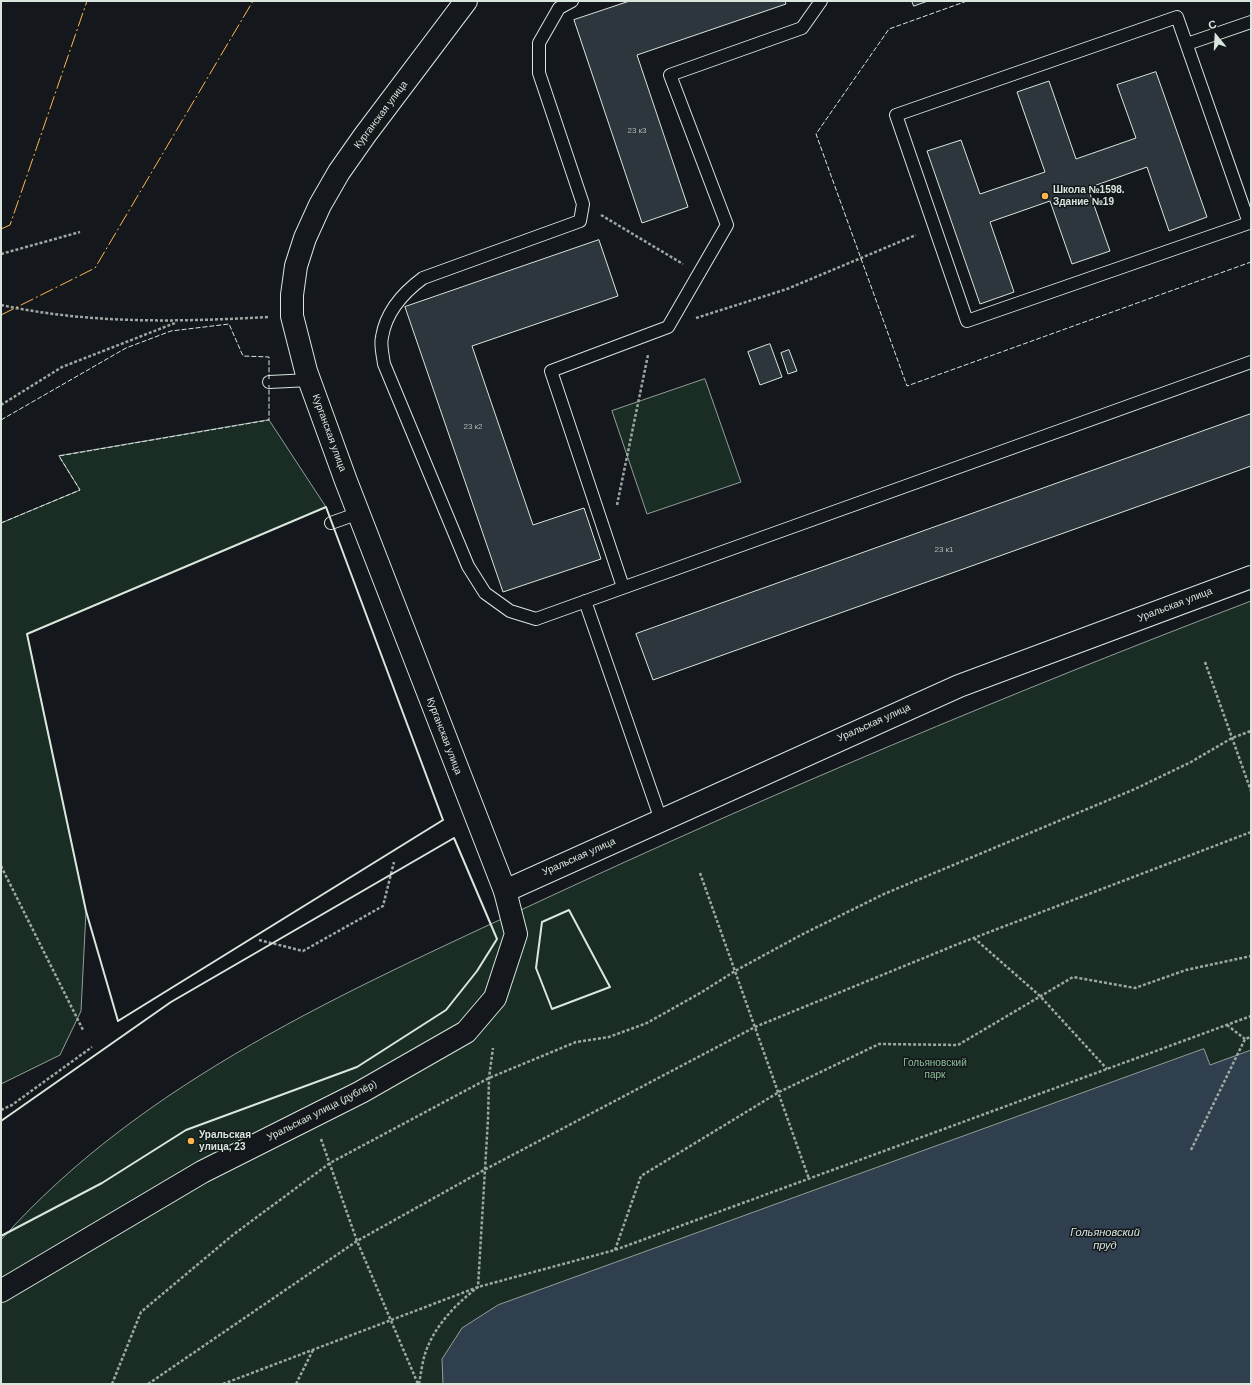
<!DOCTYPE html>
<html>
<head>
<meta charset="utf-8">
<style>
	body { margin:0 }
	#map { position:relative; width:1252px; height:1385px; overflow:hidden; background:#14181c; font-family:Helvetica,sans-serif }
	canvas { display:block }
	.frame { position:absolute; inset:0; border:2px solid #d8e6dc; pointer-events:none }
	.north { position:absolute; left:1196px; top:16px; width:40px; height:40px; -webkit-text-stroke:3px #14181c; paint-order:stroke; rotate:342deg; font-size:11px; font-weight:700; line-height:16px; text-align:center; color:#d8e6dc }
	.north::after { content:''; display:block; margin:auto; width:14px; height:18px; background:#d8e6dc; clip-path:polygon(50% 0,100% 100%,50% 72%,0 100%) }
</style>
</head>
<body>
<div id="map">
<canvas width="1252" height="1385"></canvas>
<div class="frame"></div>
<div class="north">С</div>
</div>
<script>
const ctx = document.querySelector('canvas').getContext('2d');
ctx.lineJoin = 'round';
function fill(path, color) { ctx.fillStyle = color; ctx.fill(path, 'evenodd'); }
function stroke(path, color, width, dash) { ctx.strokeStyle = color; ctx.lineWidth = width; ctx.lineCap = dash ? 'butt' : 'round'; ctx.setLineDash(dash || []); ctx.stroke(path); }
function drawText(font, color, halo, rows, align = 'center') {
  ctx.font = font + ' Helvetica,sans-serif'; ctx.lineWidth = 3; ctx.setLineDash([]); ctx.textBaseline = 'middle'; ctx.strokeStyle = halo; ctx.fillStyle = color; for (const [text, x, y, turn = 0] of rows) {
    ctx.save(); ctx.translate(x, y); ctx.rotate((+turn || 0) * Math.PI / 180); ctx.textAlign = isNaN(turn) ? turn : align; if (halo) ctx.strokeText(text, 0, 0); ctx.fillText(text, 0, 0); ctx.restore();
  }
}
const green = new Path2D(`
	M705,379L741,482L647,514L612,411Z
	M269,420L326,507L27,634L86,911L81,1011L60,1055L1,1084V523L80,490L59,456Z
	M1251,601V1384H1V1240C143,1080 348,991 538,902C772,793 1010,693 1251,601Z`);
fill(green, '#1a2d24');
stroke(green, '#939e99', 1);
const water = new Path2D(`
	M1204,1049L1210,1065L1251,1050V1384H443L442,1359L462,1328L498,1305Z`);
fill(water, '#2f3f4d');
stroke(water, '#939e99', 1);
const building = new Path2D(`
	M630,1H785L786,4L637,55L688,207L642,223L574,20Z
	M912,1H928L914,6Z
	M1156,72L1207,217L1169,231L1147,167L1088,188L1110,251L1072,264L1050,201L990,222L1014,292L980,304L927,151L961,140L980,194L1045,172L1017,92L1049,81L1076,159L1136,138L1117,85Z
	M599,240L618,296L472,346L533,525L584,508L601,559L503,592L405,307Z
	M770,344L782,377L760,385L748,352Z
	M789,350L797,371L788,374L781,353Z
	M1251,414V466L653,680L636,634Z`);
fill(building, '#2c363c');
stroke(building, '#d8e6dc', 1);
const service = new Path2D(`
	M572,1L559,8L539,43V73L583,204L580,221L423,278C404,292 386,312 382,337C380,345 383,356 384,364L468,566L485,593L510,611L536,619L1251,362
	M1177,17L1249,223L967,321L896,115Z
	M1187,44L1251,22
	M269,382L310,380
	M331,523L359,513
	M623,587L551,371L668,327L727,225L670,75L802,28L821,1
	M585,601L661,820`);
const tertiary = new Path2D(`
	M466,1L365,135L339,172L320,205L305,238L296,266L292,295V316L306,371L346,481L505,891`);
const secondary = new Path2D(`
	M1,1291L202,1172L361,1092L466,1032L495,998L516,934L505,891L959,686L1251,577`);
stroke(service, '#d8e6dc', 14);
stroke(tertiary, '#d8e6dc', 24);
stroke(secondary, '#d8e6dc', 24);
stroke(new Path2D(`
	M601,215L683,264
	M1,254L80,232
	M1,305C89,324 179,322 268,317
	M696,318L787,289L916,235
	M1,405L62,367L175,323
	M617,505L648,355
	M1205,662L1251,791
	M1,866L83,1030
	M700,873L809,1179
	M974,938L1040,996L1107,1069
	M259,940L303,951L383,906L394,862
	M1227,1025L1245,1039
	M1,1110L12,1105L92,1047
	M321,1139L357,1241L418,1384
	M1191,1150L1245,1039L1251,1037
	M615,1250L641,1176L779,1092L879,1044L958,1045L1073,977L1135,988L1186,970L1251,956
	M112,1384L141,1312L234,1234L330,1163L489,1078L576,1042L609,1037L647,1023L702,992L735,971L801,935L884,894L1135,789L1191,762L1232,738L1251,731
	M148,1384L357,1241L484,1170L755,1027L958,944L1251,832
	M223,1384L478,1287L615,1250L1251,1016
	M296,1384L313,1350
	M419,1384C421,1374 422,1363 425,1354C434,1326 456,1304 478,1287L488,1119L489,1078L493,1048`), '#9da8a2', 2.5, [3, 2]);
stroke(service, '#14181c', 12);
stroke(tertiary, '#14181c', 22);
stroke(secondary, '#14181c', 22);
stroke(new Path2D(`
	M967,1L889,29L816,134L907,386L1251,262
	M1,420L126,348L171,331L229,324L243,356L269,357V379
	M1,523L80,490L59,456L269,420V385`), '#d8e6dc', 1, [5, 2]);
stroke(new Path2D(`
	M326,507L443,820L118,1021L86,911L27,634Z
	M569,910L610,987L552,1009L536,968L542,922Z
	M1,1121L171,1002L454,838L497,939L477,971L446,1010L357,1067L186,1130L102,1183L1,1236`), '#d8e6dc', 2);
stroke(new Path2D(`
	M1,229L10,225L87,1
	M1,315L95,268L253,1`), '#ffb74d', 1, [14, 3, 2, 3]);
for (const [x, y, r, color] of [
	[1045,196,4,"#ffb74d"],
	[191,1141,4,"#ffb74d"]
]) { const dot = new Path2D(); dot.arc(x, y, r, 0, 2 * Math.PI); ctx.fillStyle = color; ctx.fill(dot); stroke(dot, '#14181c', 1.5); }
drawText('8px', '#adbab4', null, [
	["23 к3",637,131],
	["23 к2",473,427],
	["23 к1",944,550]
]);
drawText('10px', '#d8e6dc', '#14181c', [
	["Курганская улица",381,115,-53],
	["Курганская улица",329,433,70],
	["Уральская улица",1175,605,-21],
	["Уральская улица",874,723,-24],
	["Курганская улица",444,736,69],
	["Уральская улица",579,857,-24],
	["Уральская улица (дублёр)",322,1111,-27]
]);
drawText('bold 10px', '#d8e6dc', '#14181c', [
	["Школа №1598.",1053,190],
	["Здание №19",1053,202],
	["Уральская",199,1135],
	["улица, 23",199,1147]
], 'left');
drawText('10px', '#8ac095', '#14181c', [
	["Гольяновcкий",935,1063],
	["парк",935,1075]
]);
drawText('italic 11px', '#d8e6dc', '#14181c', [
	["Гольяновский",1105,1233],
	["пруд",1105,1246]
]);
</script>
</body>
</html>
